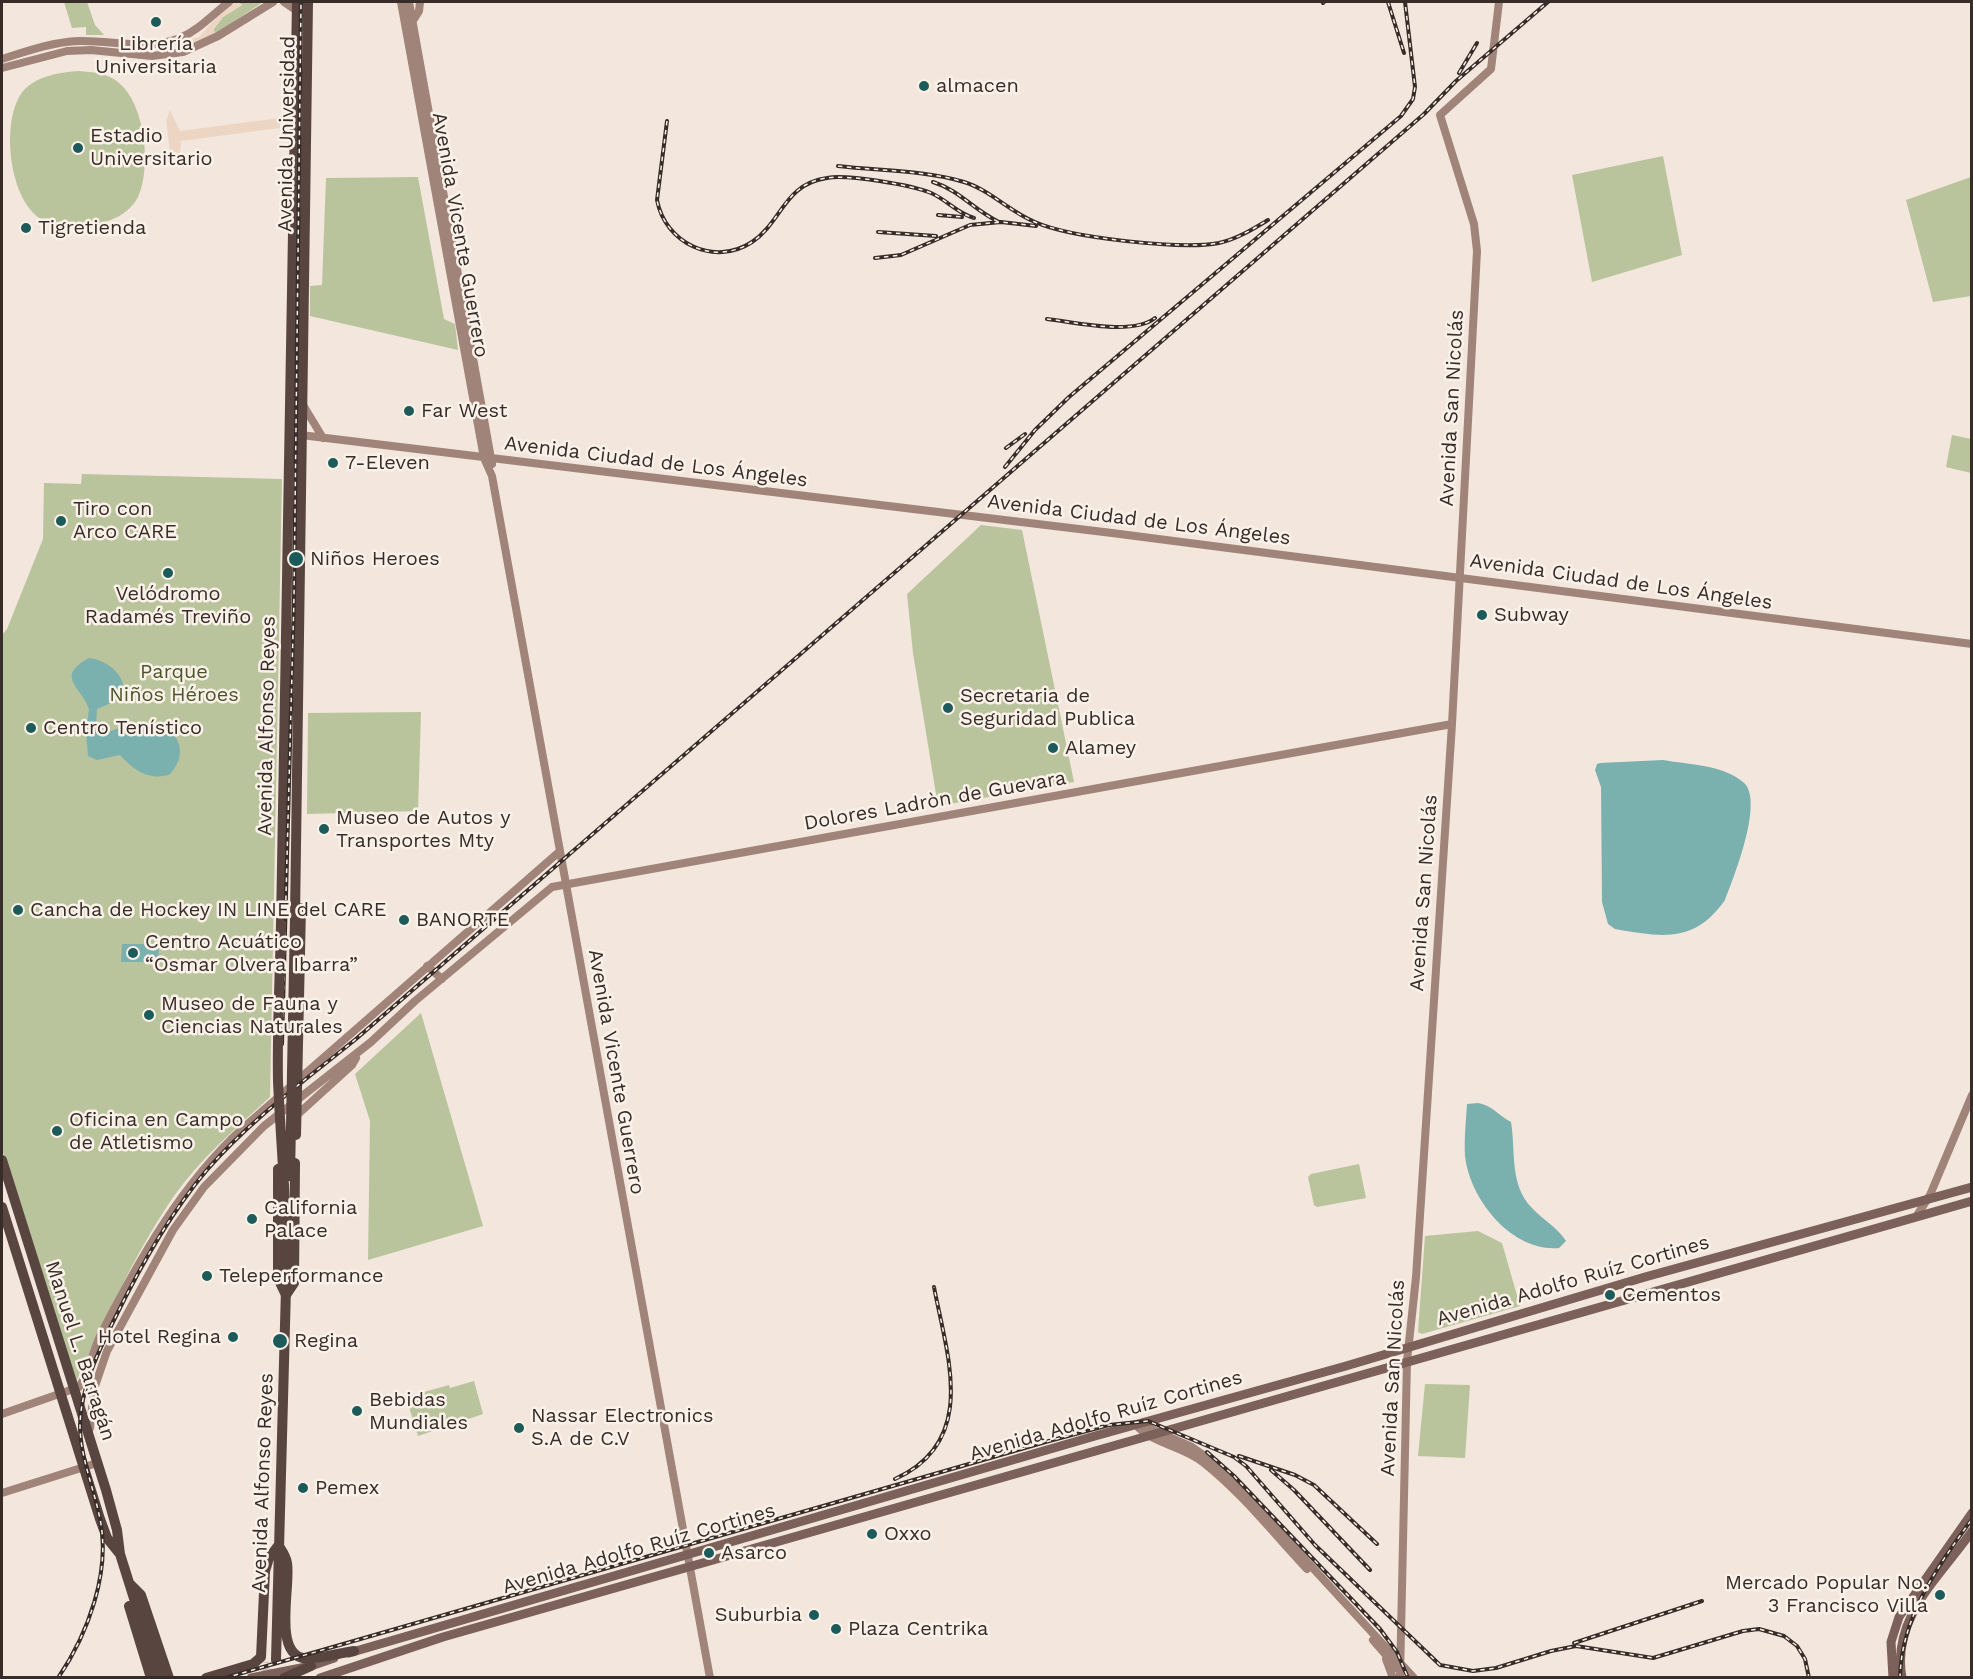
<!DOCTYPE html>
<html>
<head>
<meta charset="utf-8">
<style>
	body { margin:0 }
	#map { position:relative; width:1973px; height:1679px; overflow:hidden; background:#f3e6dc; font-family:"Work Sans",sans-serif }
	canvas { display:block }
	.frame { position:absolute; inset:0; border:3px solid #382c28; pointer-events:none }
</style>
</head>
<body>
<div id="map">
<canvas width="1973" height="1679"></canvas>
<div class="frame"></div>
</div>
<script>
const ctx = document.querySelector('canvas').getContext('2d');
ctx.lineJoin = 'round';
function fill(path, color) { ctx.fillStyle = color; ctx.fill(path, 'evenodd'); }
function stroke(path, color, width, dash) { ctx.strokeStyle = color; ctx.lineWidth = width; ctx.lineCap = dash ? 'butt' : 'round'; ctx.setLineDash(dash || []); ctx.stroke(path); }
function drawText(font, color, halo, rows, align = 'center') {
  ctx.font = font + ' "Work Sans",sans-serif'; ctx.lineWidth = 5; ctx.setLineDash([]); ctx.textBaseline = 'middle'; ctx.strokeStyle = halo; ctx.fillStyle = color; for (const [text, x, y, turn = 0] of rows) {
    ctx.save(); ctx.translate(x, y); ctx.rotate((+turn || 0) * Math.PI / 180); ctx.textAlign = isNaN(turn) ? turn : align; if (halo) ctx.strokeText(text, 0, 0); ctx.fillText(text, 0, 0); ctx.restore();
  }
}
fill(new Path2D(`
	M64,2H87L95,25L104,35H86V27L72,28Z
	M238,2H263L216,34L213,30L223,17L242,5Z
	M79,71C92,72 107,73 118,82C145,103 152,167 138,197C129,214 112,221 93,225C75,228 57,229 41,219C8,199 0,117 24,90C37,76 61,72 79,71Z
	M1663,156L1682,255L1592,282L1572,175Z
	M418,177L444,319L455,324L458,350L310,316V286L322,285L326,178Z
	M1971,177V296L1933,302L1906,200Z
	M1952,435L1971,439V473L1946,467Z
	M82,474L282,479L270,1097C236,1128 200,1159 174,1196C134,1254 105,1321 75,1384L2,1149V635L7,629L43,539L44,483L81,484Z
	M981,525L1022,530L1074,782L938,806L913,653L907,594Z
	M421,712L418,811L307,814L308,713Z
	M421,1013L483,1226L368,1260L370,1121L355,1074Z
	M1359,1164L1366,1198L1317,1207L1314,1205L1308,1177L1311,1174Z
	M1478,1231L1502,1243L1520,1306L1422,1334L1418,1332L1425,1236Z
	M474,1381L483,1414L418,1436L406,1397L449,1385L450,1388Z
	M1425,1384L1470,1385L1465,1458L1418,1456Z`), '#b9c39c');
fill(new Path2D(`
	M236,2L242,5L223,17L213,29L216,34L179,47L180,43L199,37L220,13Z
	M170,110L180,131L280,118V128L181,141L179,163L170,151L166,121Z`), '#ecd6c3');
fill(new Path2D(`
	M89,658C108,660 129,677 123,698L97,709L96,731L104,728L111,731L127,725L170,730C184,745 183,760 169,775C147,780 135,771 120,755L97,760L88,756L86,732L89,709C82,687 54,677 89,658Z
	M1663,760C1690,765 1721,764 1743,782C1765,799 1734,877 1725,900C1694,944 1662,937 1615,929L1608,924L1602,902L1601,787L1595,770L1597,764L1600,763Z
	M122,944H159L158,962H121Z
	M1478,1103C1492,1105 1499,1116 1511,1122C1516,1152 1509,1184 1532,1208C1543,1220 1557,1227 1566,1241L1559,1248C1512,1252 1470,1200 1465,1156C1464,1139 1466,1121 1467,1104Z`), '#7ab1af');
stroke(new Path2D(`
	M266,1678L268,1662`), '#cec1b8', 10, [10, 5]);
stroke(new Path2D(`
	M284,2L297,11
	M401,2L484,458L492,476L710,1678
	M409,2L492,464
	M412,22L419,11L420,2
	M2,59C27,51 52,42 79,41C113,40 147,51 180,38C199,30 213,14 229,2
	M2,68L67,51L91,50L152,56L183,52L218,36L273,2
	M303,405L323,438
	M301,435L1112,533L1972,644
	M427,966L442,979
	M297,1115L352,1065L356,1058
	M1916,1217L1930,1195L1972,1095
	M2,1414L79,1387C90,1371 93,1349 102,1332C140,1258 181,1185 243,1128L559,852
	M1144,1422L1153,1430L1192,1447L1219,1466L1414,1678
	M1136,1425C1152,1444 1184,1446 1204,1463C1242,1493 1274,1534 1307,1569
	M90,1428L94,1389L107,1351L173,1230L204,1187L264,1126L371,1042L415,1001L552,887L1452,724
	M2,1493L97,1463
	M1373,1640L1400,1671
	M1386,1659L1393,1678
	M1400,1678L1407,1361L1416,1277L1452,724L1477,251L1474,224L1440,115L1491,69L1499,2`), '#a08379', 8);
stroke(new Path2D(`
	M349,1653L1095,1436L1346,1366L1645,1277L1972,1187
	M251,1678L311,1666L334,1658
	M320,1678L443,1637L1972,1201
	M1893,1678L1891,1642L1899,1617L1972,1513
	M1902,1678C1891,1617 1940,1577 1972,1531`), '#7b6159', 9);
stroke(new Path2D(`
	M295,917L308,2
	M281,924L297,2
	M296,1135L301,908
	M2,1160L106,1490L117,1530L120,1554L159,1678
	M278,1169V1278L286,1295L294,1283L295,1163
	M2,1207L100,1519L107,1538L120,1554
	M279,1546C282,1551 286,1556 287,1563C291,1585 273,1652 303,1658C318,1660 338,1653 354,1651
	M130,1584L141,1595L169,1678
	M129,1606L151,1678
	M276,1660L286,1288
	M206,1678L253,1664L261,1657L265,1571L269,1558L278,1546
	M284,1678L311,1666`), '#59453f', 10);
const rail = new Path2D(`
	M1388,2L1404,53
	M1323,3L1324,2
	M1459,73L1477,43
	M667,121L657,200C665,243 714,267 752,242C782,222 784,184 827,178C847,174 912,185 931,193C947,200 957,213 974,218
	M838,166C879,171 924,170 964,182C990,190 1010,212 1035,222C1070,238 1182,250 1219,243C1237,239 1253,229 1268,220
	M933,182C959,190 975,211 999,222
	M938,215L962,217
	M878,232L936,236
	M875,258L901,255L970,225L1001,222L1036,226
	M1047,319C1075,322 1132,336 1155,318
	M1006,448L1025,434
	M1005,467L1035,430L1069,397L1401,116L1413,99L1415,87L1405,2
	M282,1044L294,597L301,2
	M1207,1452L1234,1476L1380,1629L1397,1652L1408,1678
	M1239,1456L1295,1475L1314,1485L1377,1544
	M1271,1470L1294,1490L1370,1570
	M895,1479C979,1441 947,1356 934,1287
	M1574,1643L1702,1601
	M58,1678C88,1634 111,1572 100,1519C94,1488 80,1457 80,1425C81,1387 98,1352 115,1318C140,1267 169,1215 206,1171C249,1121 304,1081 356,1039L1424,114L1456,81L1548,2
	M225,1678L1049,1441L1109,1425L1148,1421L1234,1457L1246,1466L1315,1545L1440,1665L1473,1671L1496,1668L1551,1651L1576,1646L1653,1658L1743,1631L1759,1629L1784,1636L1797,1646L1805,1659L1809,1678
	M1900,1678C1901,1617 1938,1566 1972,1519`);
stroke(rail, '#382c28', 4);
stroke(rail, '#faf1e9', 1.5, [4.5]);
stroke(new Path2D(`
	M281,924C280,977 277,1029 278,1081C281,1146 287,1210 287,1275
	M290,1176L295,917`), '#59453f', 10);
for (const [x, y, r, color] of [
	[156,22,6,"#1c5b5a"],
	[924,86,6,"#1c5b5a"],
	[78,148,6,"#1c5b5a"],
	[26,228,6,"#1c5b5a"],
	[409,411,6,"#1c5b5a"],
	[333,463,6,"#1c5b5a"],
	[61,521,6,"#1c5b5a"],
	[296,559,8,"#1c5b5a"],
	[168,573,6,"#1c5b5a"],
	[1482,615,6,"#1c5b5a"],
	[948,708,6,"#1c5b5a"],
	[31,728,6,"#1c5b5a"],
	[1053,748,6,"#1c5b5a"],
	[324,829,6,"#1c5b5a"],
	[18,910,6,"#1c5b5a"],
	[404,920,6,"#1c5b5a"],
	[133,953,6,"#1c5b5a"],
	[149,1015,6,"#1c5b5a"],
	[57,1131,6,"#1c5b5a"],
	[252,1219,6,"#1c5b5a"],
	[207,1276,6,"#1c5b5a"],
	[1610,1295,6,"#1c5b5a"],
	[233,1337,6,"#1c5b5a"],
	[280,1341,8,"#1c5b5a"],
	[357,1411,6,"#1c5b5a"],
	[519,1428,6,"#1c5b5a"],
	[303,1488,6,"#1c5b5a"],
	[872,1534,6,"#1c5b5a"],
	[709,1553,6,"#1c5b5a"],
	[1940,1595,6,"#1c5b5a"],
	[814,1615,6,"#1c5b5a"],
	[836,1629,6,"#1c5b5a"]
]) { const dot = new Path2D(); dot.arc(x, y, r, 0, 2 * Math.PI); ctx.fillStyle = color; ctx.fill(dot); stroke(dot, '#faf1e9', 2); }
drawText('20px', '#382c28', '#faf1e9', [
	["Librería",156,44,"center"],
	["Universitaria",156,67,"center"],
	["almacen",936,86],
	["Estadio",90,136],
	["Universitario",90,159],
	["Tigretienda",38,228],
	["Far West",421,411],
	["7-Eleven",345,463],
	["Tiro con",73,509],
	["Arco CARE",73,532],
	["Niños Heroes",310,559],
	["Velódromo",168,594,"center"],
	["Radamés Treviño",168,617,"center"],
	["Subway",1494,615],
	["Secretaria de",960,696],
	["Seguridad Publica",960,719],
	["Centro Tenístico",43,728],
	["Alamey",1065,748],
	["Museo de Autos y",336,818],
	["Transportes Mty",336,841],
	["Cancha de Hockey IN LINE del CARE",30,910],
	["BANORTE",416,920],
	["Centro Acuático",145,942],
	["“Osmar Olvera Ibarra”",145,965],
	["Museo de Fauna y",161,1004],
	["Ciencias Naturales",161,1027],
	["Oficina en Campo",69,1120],
	["de Atletismo",69,1143],
	["California",264,1208],
	["Palace",264,1231],
	["Teleperformance",219,1276],
	["Cementos",1622,1295],
	["Hotel Regina",221,1337,"right"],
	["Regina",294,1341],
	["Bebidas",369,1400],
	["Mundiales",369,1423],
	["Nassar Electronics",531,1416],
	["S.A de C.V",531,1439],
	["Pemex",315,1488],
	["Oxxo",884,1534],
	["Asarco",721,1553],
	["Mercado Popular No.",1928,1583,"right"],
	["3 Francisco Villa",1928,1606,"right"],
	["Suburbia",802,1615,"right"],
	["Plaza Centrika",848,1629]
], 'left');
drawText('20px', '#382c28', '#faf1e9', [
	["Avenida Universidad",287,134,-89],
	["Avenida Vicente Guerrero",460,235,80],
	["Avenida San Nicolás",1452,408,-87],
	["Avenida Ciudad de Los Ángeles",656,462,7],
	["Avenida Ciudad de Los Ángeles",1139,520,7],
	["Avenida Ciudad de Los Ángeles",1621,582,8],
	["Avenida Alfonso Reyes",267,726,-89],
	["Dolores Ladròn de Guevara",935,801,-10],
	["Avenida San Nicolás",1424,893,-86],
	["Avenida Vicente Guerrero",616,1072,80],
	["Avenida Adolfo Ruíz Cortines",1573,1281,-16],
	["Manuel L. Barragán",80,1351,72],
	["Avenida San Nicolás",1393,1378,-87],
	["Avenida Adolfo Ruíz Cortines",1106,1416,-16],
	["Avenida Alfonso Reyes",263,1483,-88],
	["Avenida Adolfo Ruíz Cortines",639,1549,-16]
]);
drawText('20px', '#4b572b', '#faf1e9', [
	["Parque",174,672],
	["Niños Héroes",174,695]
]);
</script>
</body>
</html>
